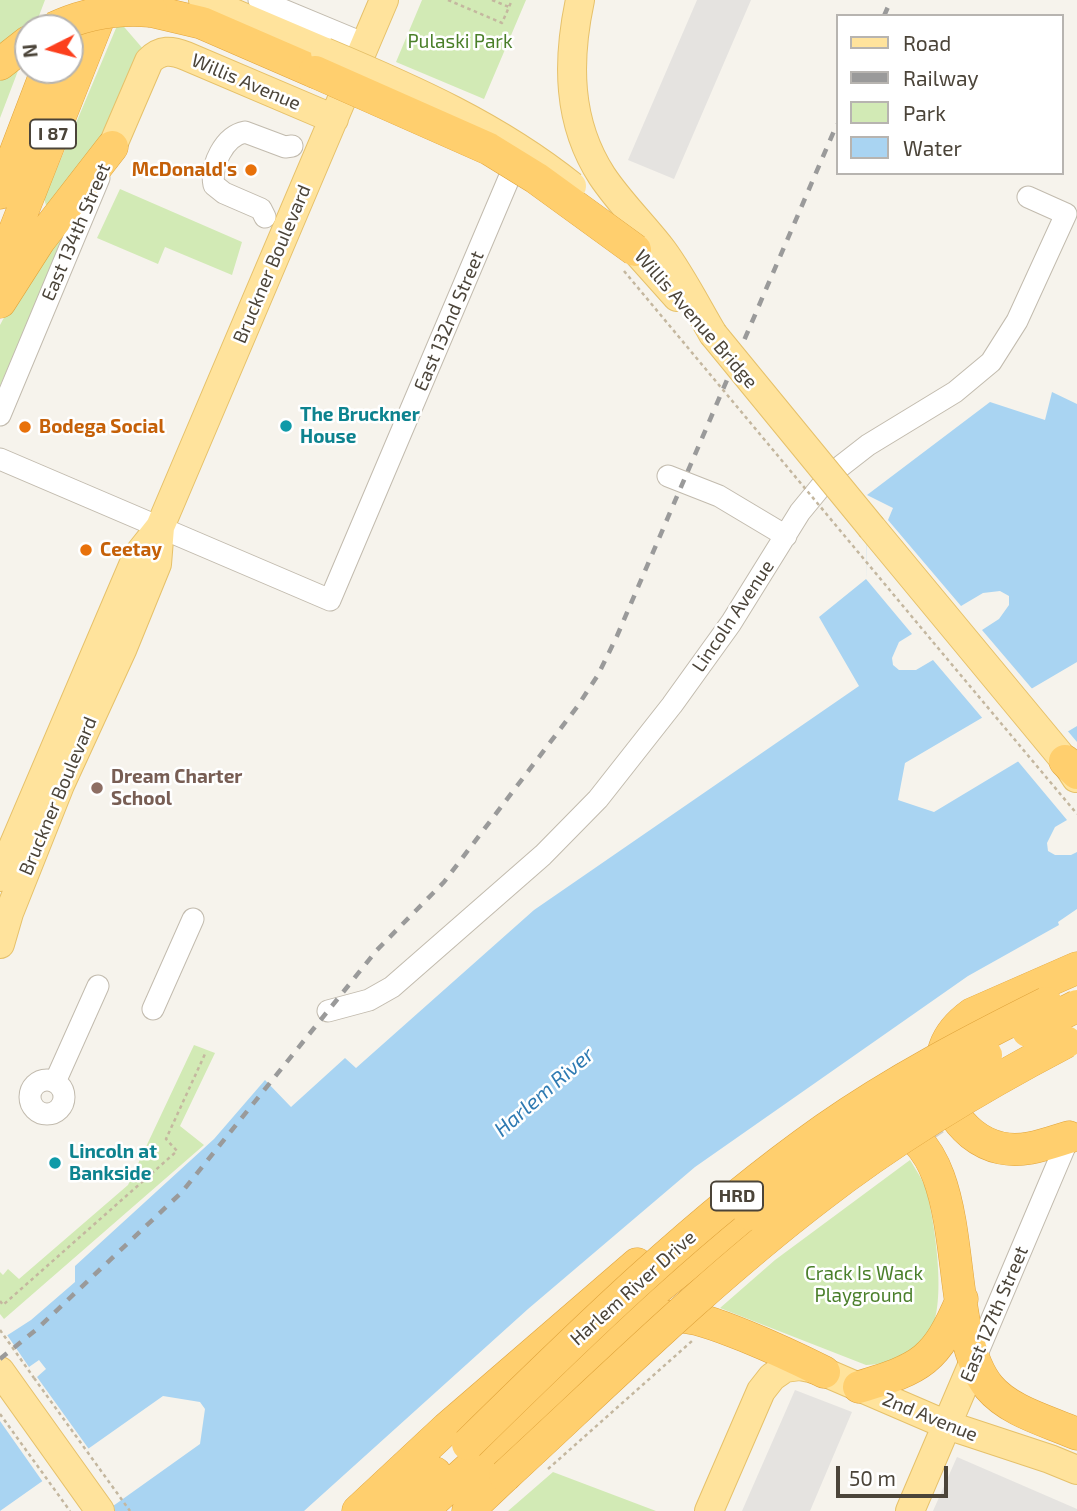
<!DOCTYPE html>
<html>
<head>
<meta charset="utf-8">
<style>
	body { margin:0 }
	#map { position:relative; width:1077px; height:1511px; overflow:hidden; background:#f6f3ec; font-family:"Exo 2",sans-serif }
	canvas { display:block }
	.legend { position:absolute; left:836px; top:14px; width:228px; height:161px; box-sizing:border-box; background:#fff; border:2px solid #b7b4b0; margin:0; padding:9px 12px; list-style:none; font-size:21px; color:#4b4439 }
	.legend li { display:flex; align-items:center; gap:14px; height:35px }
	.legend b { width:35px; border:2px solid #b7b4b0 }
	.north { position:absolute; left:14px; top:14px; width:70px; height:70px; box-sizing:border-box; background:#fff; border:2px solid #b7b4b0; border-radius:50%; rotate:264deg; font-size:19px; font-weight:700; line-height:28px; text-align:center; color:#4b4439 }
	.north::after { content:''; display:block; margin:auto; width:24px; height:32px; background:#fc3f1d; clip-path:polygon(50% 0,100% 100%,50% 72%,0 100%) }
	.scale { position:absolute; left:836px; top:1466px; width:112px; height:32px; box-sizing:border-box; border:4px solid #4b4439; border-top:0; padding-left:9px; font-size:21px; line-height:24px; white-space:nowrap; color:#4b4439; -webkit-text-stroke:5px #fff; paint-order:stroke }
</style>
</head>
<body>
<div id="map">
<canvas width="1077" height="1511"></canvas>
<ul class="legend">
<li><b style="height:9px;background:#ffe39c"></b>Road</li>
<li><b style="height:9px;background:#9a9a9a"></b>Railway</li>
<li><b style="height:19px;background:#d2eab5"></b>Park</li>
<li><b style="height:19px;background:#a9d4f2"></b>Water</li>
</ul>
<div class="north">N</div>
<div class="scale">50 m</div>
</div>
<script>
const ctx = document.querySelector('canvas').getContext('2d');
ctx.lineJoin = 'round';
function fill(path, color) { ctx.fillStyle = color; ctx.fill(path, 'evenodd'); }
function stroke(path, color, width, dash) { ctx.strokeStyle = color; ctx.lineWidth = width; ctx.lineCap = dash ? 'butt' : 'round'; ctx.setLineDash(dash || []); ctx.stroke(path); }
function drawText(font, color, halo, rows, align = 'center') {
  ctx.font = font + ' "Exo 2",sans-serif'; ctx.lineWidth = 5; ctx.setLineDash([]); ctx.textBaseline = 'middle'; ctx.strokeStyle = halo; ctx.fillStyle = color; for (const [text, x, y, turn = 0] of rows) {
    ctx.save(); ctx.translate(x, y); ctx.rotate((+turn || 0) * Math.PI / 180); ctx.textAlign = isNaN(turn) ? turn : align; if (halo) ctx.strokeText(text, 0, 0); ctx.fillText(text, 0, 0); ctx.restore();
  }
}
fill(new Path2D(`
	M0,0H45L0,118V80L5,74L0,49Z
	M422,0H526L484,99L396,62Z
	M119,21L144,50L91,159L55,194L59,201L53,205H46L44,199Z
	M120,189L242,242L232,275L165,247L158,264L97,238Z
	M73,219L0,386V325L32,265Z
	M194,1045L215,1053L180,1126L204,1145L4,1319L0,1314V1272L3,1275L8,1269L19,1279L128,1185Z
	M910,1160C916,1170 924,1181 927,1193C935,1225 947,1303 930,1332C917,1354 890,1364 866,1365L720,1308L775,1260Z
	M553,1472L656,1511H508Z`), '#d2eab5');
fill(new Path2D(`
	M697,0H751L674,179L628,160Z
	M795,1390L852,1412L810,1511H742Z
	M957,1457L1077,1509V1511H933Z`), '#e5e3e0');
fill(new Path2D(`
	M1052,392L1077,404V662L905,763L898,800L934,812L1077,726V909L1058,922L1059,925L968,976L695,1167L528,1309L304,1511H106L200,1444L205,1409L200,1402L163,1396L0,1511V1340L31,1320L75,1282V1266L214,1139L265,1080L291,1107L345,1058L356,1068L534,910L859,686L819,617L866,579L867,495L990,402L1045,420Z`), '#a9d4f2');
fill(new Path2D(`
	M867,495L893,508L888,520L961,606L983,593L1000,591L1009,596V605L999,619L982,630L1034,691L984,720L933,660L916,670H899L893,665L892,658L899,642L912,634L866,579Z
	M1066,729L1077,742V852L1071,855H1055L1048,851L1047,843L1055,827L1067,820L1016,759Z
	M5,1332L29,1367L39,1360L46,1369L37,1377L91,1452L45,1485L0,1421V1336Z`), '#f6f3ec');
stroke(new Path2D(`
	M889,1069L937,1141`), '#d4d0c8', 21, [21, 10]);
const minor = new Path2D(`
	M259,0L365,44
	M265,217L261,209L224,193L214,185C210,166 224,136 245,132L285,147L292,146
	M0,415L99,178
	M0,459L330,600L518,157L514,155
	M668,476L719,496L786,536
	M153,1009L193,919
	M328,1011L369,1000L392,987L543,855L598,799L672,705L731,623L800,512L832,473L868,445L955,392L991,362L1017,321L1066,214L1028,197
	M30 1097a17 17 0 1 1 34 0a17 17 0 1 1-34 0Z
	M55,1082L98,986
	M974,1361L1069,1137`);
const major = new Path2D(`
	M203,0L325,52
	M580,0C567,61 567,122 602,176C620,203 644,226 663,251C682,277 697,307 713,334
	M112,147L149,61C161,49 171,50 186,56L334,119
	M635,250L677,297
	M872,528L1065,761L1076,778
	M0,877L137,556L160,527L384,0
	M0,944L9,913L60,785L122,650L157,564L160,527
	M0,1371L100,1511
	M709,1511L761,1391L772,1377L785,1368L800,1366L810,1368L824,1372L947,1425L1050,1459L1077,1470
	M910,1511L974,1361`);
const highway = new Path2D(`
	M151,11L202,23L315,72
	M0,64L28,42
	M0,193L47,70
	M0,268L106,0
	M0,302L39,241L112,147
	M1065,761L1077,773
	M885,1121C979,1148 937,1323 989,1387C1010,1412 1048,1421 1077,1434
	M1069,1137C1046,1144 1024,1153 1001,1148C958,1139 930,1087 945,1047C950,1033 961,1022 972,1014L1077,968
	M609,1327L750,1214
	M859,1387C922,1368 936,1361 962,1299
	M358,1511L447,1428L637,1264
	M392,1511L435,1473
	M422,1511L603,1347C657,1304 686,1312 745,1336C772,1347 798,1359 824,1372
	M468,1511L505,1476`);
stroke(minor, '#c2bbae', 23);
stroke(major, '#e6c16a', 30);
stroke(highway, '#e0a43c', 33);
stroke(new Path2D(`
	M448,0L502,23L512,0
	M492,0L509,7
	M933,642L1077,814
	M0,1301L3,1305L177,1151L166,1139L205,1054
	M34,1378L130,1511
	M0,1414L70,1511
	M548,1469L692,1341`), '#c4b79f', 2.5, [3.5, 3.5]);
stroke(minor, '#fff', 21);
stroke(major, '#ffe39c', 28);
stroke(highway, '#ffcf6e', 32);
stroke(new Path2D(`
	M884,16L891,0
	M0,1359L37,1329L182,1192L377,950L444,882L577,707L598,675L617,636L837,124`), '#9a9a9a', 4.5, [9, 9]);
const majorBridge = new Path2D(`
	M325,52C413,89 497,126 572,186
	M713,334L872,528`);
const highwayBridge = new Path2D(`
	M54,28C84,14 118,8 151,11
	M315,72L489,149L536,178L635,250
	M1028,1031L1077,1006
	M750,1214L848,1143L986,1055
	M468,1444C581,1333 696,1220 825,1129C895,1080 970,1041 1046,1003
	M505,1476C608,1381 708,1282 819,1197C896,1137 980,1087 1066,1042`);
stroke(majorBridge, '#e6c16a', 30, []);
stroke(highwayBridge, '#e0a43c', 33, []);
stroke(new Path2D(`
	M624,271L933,642
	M0,1330L34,1378`), '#c4b79f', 2.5, [3.5, 3.5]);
stroke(majorBridge, '#ffe39c', 28);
stroke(highwayBridge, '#ffcf6e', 32);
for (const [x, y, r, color] of [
	[251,170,7,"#e8710a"],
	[286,426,7,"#0f9aa8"],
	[25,427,7,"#e8710a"],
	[86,550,7,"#e8710a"],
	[97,788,7,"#8d6e63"],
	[55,1163,7,"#0f9aa8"]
]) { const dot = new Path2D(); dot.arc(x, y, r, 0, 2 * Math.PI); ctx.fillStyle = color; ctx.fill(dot); stroke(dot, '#fff', 2.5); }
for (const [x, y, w] of [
	[53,134,46],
	[737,1196,52]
]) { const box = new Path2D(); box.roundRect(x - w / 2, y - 14.5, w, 29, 5); ctx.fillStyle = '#fff'; ctx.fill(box); stroke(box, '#4b4439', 2); }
drawText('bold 18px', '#4b4439', null, [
	["I 87",53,134],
	["HRD",737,1196]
]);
drawText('19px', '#4a7f2a', '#fff', [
	["Pulaski Park",460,42],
	["Crack Is Wack",864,1274],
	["Playground",864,1296]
]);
drawText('19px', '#4b4439', '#fff', [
	["Willis Avenue",246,82,23],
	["East 134th Street",76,232,-67],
	["Bruckner Boulevard",272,264,-67],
	["Willis Avenue Bridge",696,319,49],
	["East 132nd Street",449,321,-67],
	["Lincoln Avenue",733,616,-56],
	["Bruckner Boulevard",58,796,-67],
	["Harlem River Drive",633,1288,-42],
	["East 127th Street",994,1314,-67],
	["2nd Avenue",930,1417,22]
]);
drawText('bold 19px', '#c56008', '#fff', [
	["McDonald's",237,170,"right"],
	["Bodega Social",39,427],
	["Ceetay",100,550]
], 'left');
drawText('bold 19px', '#0d838f', '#fff', [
	["The Bruckner",300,415],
	["House",300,437],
	["Lincoln at",69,1152],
	["Bankside",69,1174]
], 'left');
drawText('bold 19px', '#785e54', '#fff', [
	["Dream Charter",111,777],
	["School",111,799]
], 'left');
drawText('italic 21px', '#2e7ab2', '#fff', [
	["Harlem River",544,1092,-41]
]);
</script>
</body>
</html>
